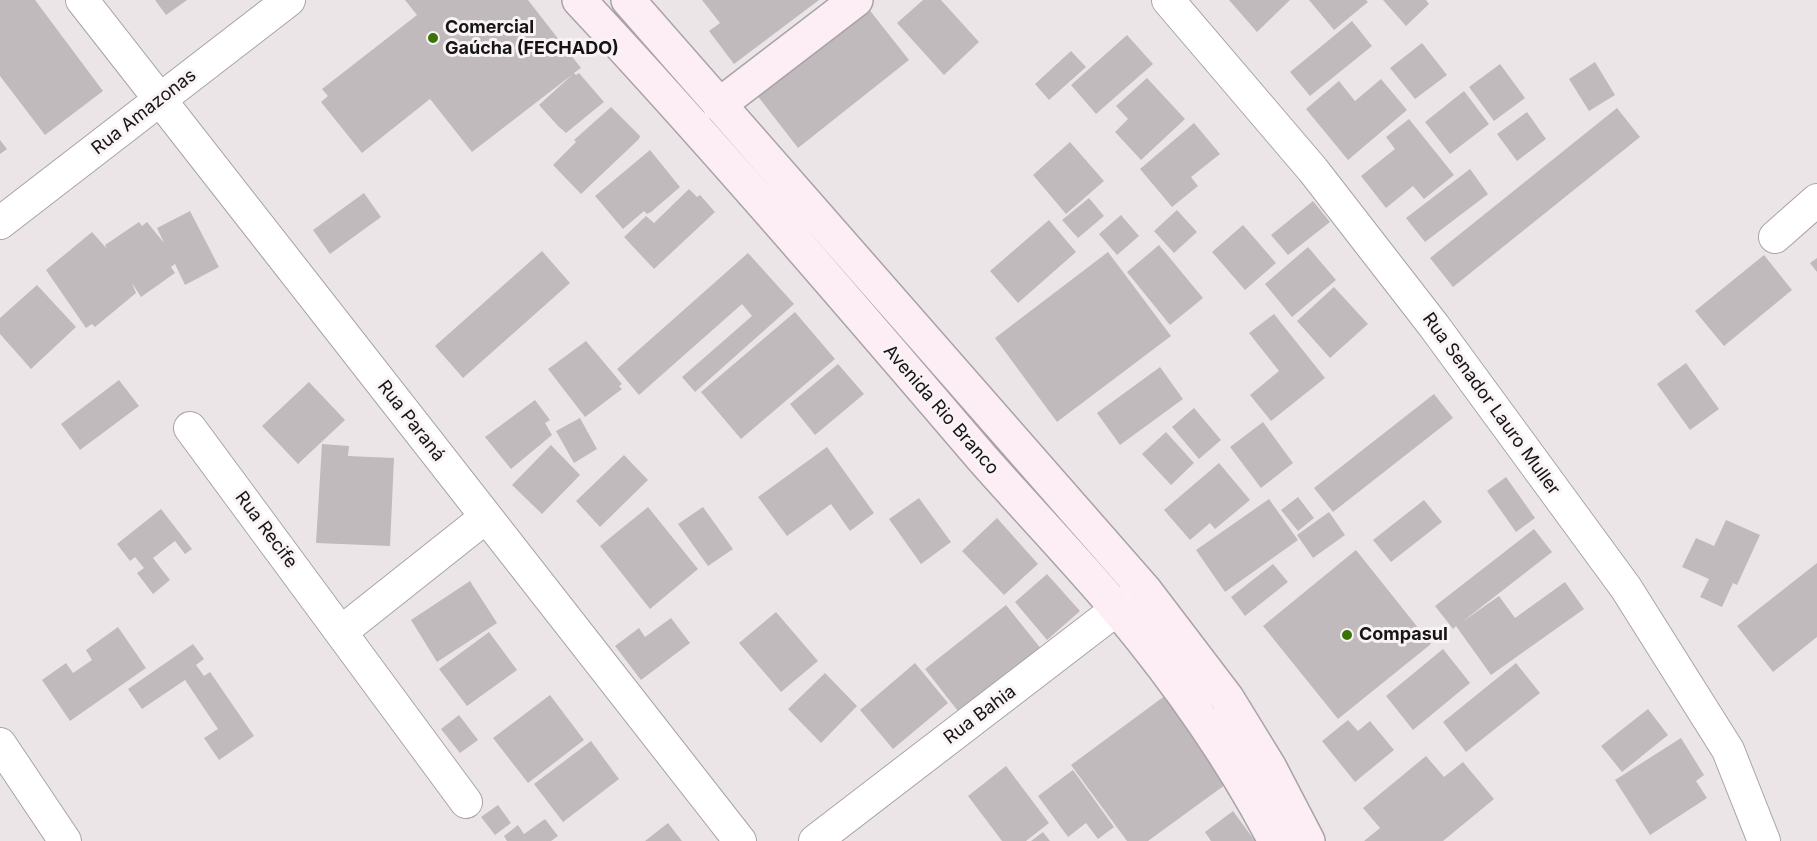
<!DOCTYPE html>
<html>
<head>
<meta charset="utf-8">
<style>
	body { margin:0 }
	canvas { display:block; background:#ebe5e8 }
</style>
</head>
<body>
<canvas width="1817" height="841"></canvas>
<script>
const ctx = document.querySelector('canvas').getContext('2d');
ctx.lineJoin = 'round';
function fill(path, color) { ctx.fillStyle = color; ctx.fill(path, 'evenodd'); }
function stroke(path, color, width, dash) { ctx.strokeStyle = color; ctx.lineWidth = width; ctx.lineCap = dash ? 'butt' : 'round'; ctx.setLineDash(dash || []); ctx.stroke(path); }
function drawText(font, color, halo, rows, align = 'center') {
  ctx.font = font + ' Inter,sans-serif'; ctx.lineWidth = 6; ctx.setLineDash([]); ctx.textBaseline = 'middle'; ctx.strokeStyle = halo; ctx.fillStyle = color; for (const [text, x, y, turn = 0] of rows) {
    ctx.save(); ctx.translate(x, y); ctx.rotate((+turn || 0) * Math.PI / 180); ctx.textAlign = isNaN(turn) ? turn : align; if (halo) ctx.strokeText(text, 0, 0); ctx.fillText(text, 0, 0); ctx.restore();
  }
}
fill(new Path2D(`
	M0,0H35L103,91L45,135L0,76Z
	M155,0H187L166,15Z
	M405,0H528L581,68L574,73L576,75L579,73L604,102L566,133L558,126L539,105L573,74L472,152L430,99L362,153L321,102L328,96L322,89L417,15Z
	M702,0H819L734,64L709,31L720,23Z
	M923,0H941L979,42L944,75L897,23Z
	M1229,0H1290L1257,32Z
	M1309,0H1366L1368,2L1334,30Z
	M1383,0H1426L1429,4L1406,26Z
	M864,3L909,60L798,148L753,90Z
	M1352,21L1372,46L1310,96L1290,72Z
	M1127,35L1153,64L1096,114L1071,85Z
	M1422,43L1447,75L1415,99L1390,68Z
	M1071,51L1086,67L1049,100L1035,84Z
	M1595,62L1615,95L1589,111L1569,79Z
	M1500,64L1525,98L1494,121L1469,87Z
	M1147,78L1185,119L1141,160L1115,132L1128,119L1116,106Z
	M1381,79L1407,110L1348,160L1306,109L1339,81L1355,101Z
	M1464,91L1489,124L1450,154L1425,122Z
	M611,107L640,136L639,139L581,194L553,165L576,142L574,140Z
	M1617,108L1640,137L1453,287L1430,258Z
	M1527,112L1546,139L1517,161L1497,134Z
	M1409,119L1454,175L1424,199L1413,186L1386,208L1361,176L1395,149L1386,137Z
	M1194,123L1220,154L1191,177L1198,186L1172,207L1140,169Z
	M0,140L7,149L0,154Z
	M1070,142L1104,181L1066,214L1033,175Z
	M650,150L680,187L651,212L647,214L644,211L623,229L595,196Z
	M1470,169L1488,194L1425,242L1406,218Z
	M689,189L697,197L700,195L715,212L654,269L624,237L646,216L654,223Z
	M364,193L381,217L330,254L313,230Z
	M1089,198L1104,216L1078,238L1062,220Z
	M1313,201L1330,222L1288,255L1271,235Z
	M1177,210L1197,232L1174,253L1154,231Z
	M190,211L219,267L185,285L175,264L171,267L175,273L141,297L132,283L136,293L95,327L92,324L86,328L46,270L92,232L107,249L105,245L139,222L142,226L147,222L164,243L157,228Z
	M1121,215L1139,236L1117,255L1099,234Z
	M1049,220L1076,252L1018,303L990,271Z
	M1243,225L1276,263L1245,290L1212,252Z
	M1159,245L1203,298L1170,325L1127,272Z
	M1308,247L1336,280L1292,317L1265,284Z
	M542,251L570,283L463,378L435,346Z
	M1108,252L1171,336L1057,422L995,338Z
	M748,253L794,304L695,392L682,377L752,316L742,304L639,395L617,369Z
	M1764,255L1792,290L1724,346L1695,311Z
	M1817,258V272L1810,263Z
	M37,285L76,327L31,369L0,334V318Z
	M1334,287L1368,324L1330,358L1297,321Z
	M795,312L835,359L741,439L701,392Z
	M1274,314L1325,378L1271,421L1250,395L1279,371L1249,333Z
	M586,341L622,384L619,386L622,389L585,417L548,369Z
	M1686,363L1719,409L1690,430L1657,384Z
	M838,364L864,394L815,435L790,404Z
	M1160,367L1183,399L1120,445L1097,413Z
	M119,380L139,406L80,450L61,424Z
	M309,382L345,420L298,464L262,426Z
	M1434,394L1453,418L1333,512L1314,488Z
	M535,400L550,420L545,423L552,435L511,469L485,437Z
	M1194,408L1221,440L1199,459L1172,427Z
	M580,418L597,449L574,463L556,431Z
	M1263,422L1293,463L1261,488L1230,447Z
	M1166,432L1194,463L1171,485L1142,454Z
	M322,444L349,446L348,456L394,458L390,546L316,543Z
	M551,445L580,475L542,514L512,485Z
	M827,447L874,513L850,531L831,504L787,536L758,497Z
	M624,455L648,480L600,527L576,501Z
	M1219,463L1250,500L1215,529L1210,523L1190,540L1164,510Z
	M1506,477L1535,518L1516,532L1487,491Z
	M1298,497L1314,518L1298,531L1281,510Z
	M919,498L951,542L921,564L889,519Z
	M1269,499L1298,540L1225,592L1196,550Z
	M1424,500L1442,522L1391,562L1373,540Z
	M648,507L698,569L650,609L600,546Z
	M703,507L733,549L708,566L678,524Z
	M161,509L192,549L185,554L175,541L153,558L170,580L153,594L137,573L144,568L135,557L130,561L117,544Z
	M1329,512L1345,535L1313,558L1297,535Z
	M997,518L1038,564L1004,595L962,551Z
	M1726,520L1760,535L1737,585L1733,583L1722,607L1700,597L1709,579L1682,567L1696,538L1714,546Z
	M1534,529L1552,552L1462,622L1499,596L1515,618L1565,582L1584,609L1491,675L1456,626L1453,629L1435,606Z
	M1356,550L1431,644L1338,719L1263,626Z
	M1817,563V637L1773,672L1737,626Z
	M1273,564L1288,582L1245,616L1231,597Z
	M1047,574L1080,611L1047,640L1015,602Z
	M470,581L497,623L437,662L411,620Z
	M1006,605L1042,650L961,715L925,669Z
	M776,612L818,661L781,692L739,643Z
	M671,618L690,643L641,680L615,646L639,628L645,637Z
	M118,627L146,668L70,721L42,680L66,663L73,673L92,660L86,650Z
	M489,632L517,670L467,706L439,669Z
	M193,644L204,659L196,665L204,676L210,672L254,736L219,760L204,738L218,729L185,680L142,709L128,689Z
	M1443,649L1470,683L1413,730L1386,696Z
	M915,663L948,703L893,749L860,710Z
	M1516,663L1540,693L1466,752L1443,722Z
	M825,673L857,706L821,743L788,709Z
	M550,695L584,740L528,783L493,738Z
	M1166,695L1229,782L1148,841H1127L1071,765Z
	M1648,709L1668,735L1622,772L1601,746Z
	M459,715L478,740L460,753L441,729Z
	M1348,720L1358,731L1370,721L1394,750L1355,782L1322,741Z
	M1681,738L1704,775L1696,781L1707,798L1650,835L1615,780Z
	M591,741L619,779L563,822L534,784Z
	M1426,756L1444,777L1463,762L1494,799L1443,841H1364L1380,828L1363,808Z
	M1006,766L1049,823L1026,841H1002L968,796Z
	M1073,770L1114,827L1098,839L1086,823L1068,837L1038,796Z
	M498,805L511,823L495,835L481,817Z
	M1233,811L1255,841H1211L1205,832Z
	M545,819L558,836L551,841H507L504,836L518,825L524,834Z
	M668,823L682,841H645Z
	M1043,832L1050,841H1031Z`), '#c0babd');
const street = new Path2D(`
	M82,0L740,841
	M1168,0L1313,170L1434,326L1626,588L1728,750L1764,841
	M0,223L289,0
	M1775,237L1817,200
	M190,428L466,802
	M341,632L486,517
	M0,744L65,841
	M815,841L1138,593`);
const secondary = new Path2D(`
	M579,0C718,149 850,304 982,458C1027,509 1074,558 1118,610C1178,682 1232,758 1275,841
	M628,0L1144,589L1227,698L1270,768L1308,841
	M719,105L856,0`);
stroke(street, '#a8a3a6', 34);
stroke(secondary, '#a8a3a6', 36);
stroke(street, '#fff', 32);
stroke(secondary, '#fdedf5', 33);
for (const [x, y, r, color] of [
	[433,38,6,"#3a7406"],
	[1347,635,6,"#3a7406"]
]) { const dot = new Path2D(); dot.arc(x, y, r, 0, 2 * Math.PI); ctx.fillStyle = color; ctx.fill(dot); stroke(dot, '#f9f3f6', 2); }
drawText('bold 18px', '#161415', '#f9f3f6', [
	["Comercial",445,28],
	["Gaúcha (FECHADO)",445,49],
	["Compasul",1359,635]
], 'left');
drawText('18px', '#161415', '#f9f3f6', [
	["Rua Amazonas",144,112,-38],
	["Rua Senador Lauro Muller",1491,404,54],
	["Avenida Rio Branco",941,410,49],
	["Rua Paraná",411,421,52],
	["Rua Recife",266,530,53],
	["Rua Bahia",980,715,-37]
]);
</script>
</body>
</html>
